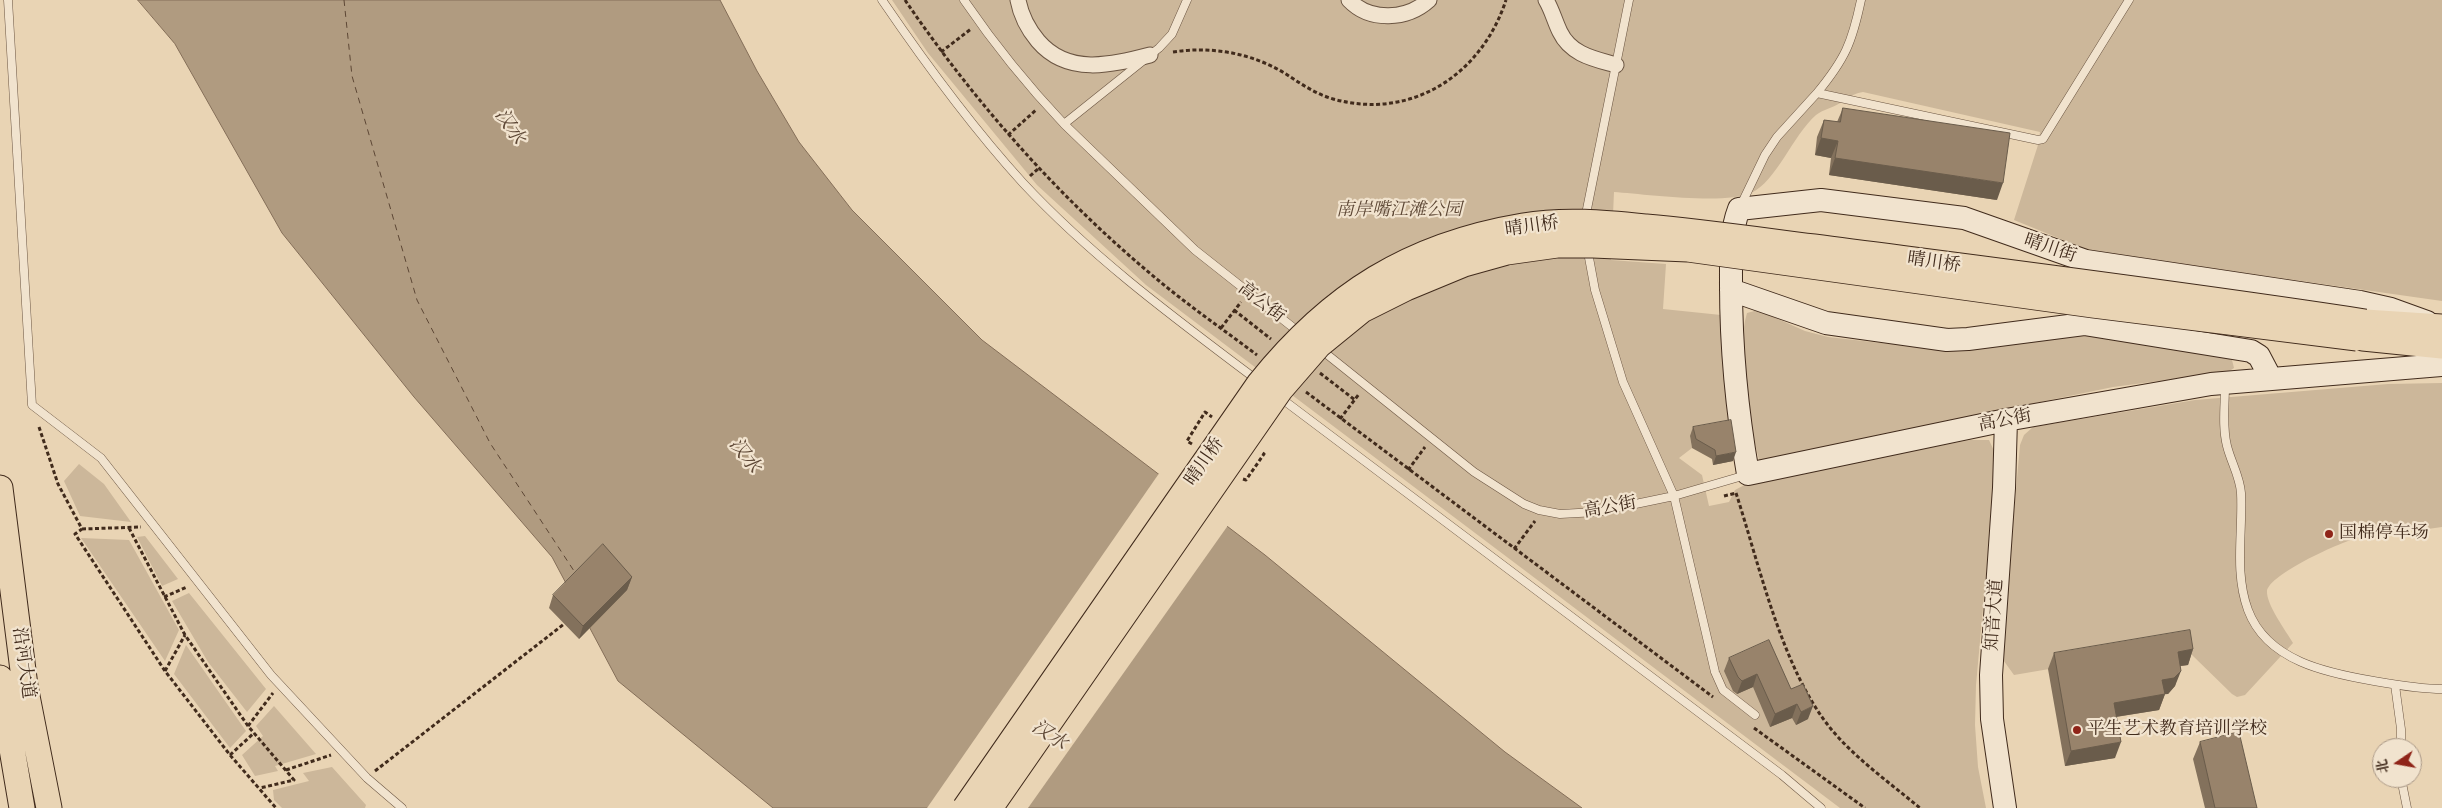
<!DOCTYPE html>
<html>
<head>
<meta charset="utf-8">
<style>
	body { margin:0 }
	#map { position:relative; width:2442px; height:808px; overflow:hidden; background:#e9d4b4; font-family:Cardo,"Noto Serif SC",serif }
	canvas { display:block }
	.north { position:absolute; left:2372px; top:738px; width:50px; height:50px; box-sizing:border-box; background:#f1e3ce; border:1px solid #ab9987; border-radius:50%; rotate:258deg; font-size:14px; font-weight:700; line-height:20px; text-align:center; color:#412b1c }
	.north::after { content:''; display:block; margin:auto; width:18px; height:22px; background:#8f2418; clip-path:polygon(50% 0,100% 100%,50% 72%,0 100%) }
</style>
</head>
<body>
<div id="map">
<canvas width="2442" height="808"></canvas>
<div class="north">北</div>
</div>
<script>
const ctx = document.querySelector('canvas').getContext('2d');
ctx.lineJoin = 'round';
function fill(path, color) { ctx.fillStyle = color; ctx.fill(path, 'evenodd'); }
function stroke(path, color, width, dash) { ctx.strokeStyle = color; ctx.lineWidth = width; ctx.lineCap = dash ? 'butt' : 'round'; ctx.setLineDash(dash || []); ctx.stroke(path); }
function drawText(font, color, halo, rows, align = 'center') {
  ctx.font = font + ' Cardo,"Noto Serif SC",serif'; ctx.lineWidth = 4.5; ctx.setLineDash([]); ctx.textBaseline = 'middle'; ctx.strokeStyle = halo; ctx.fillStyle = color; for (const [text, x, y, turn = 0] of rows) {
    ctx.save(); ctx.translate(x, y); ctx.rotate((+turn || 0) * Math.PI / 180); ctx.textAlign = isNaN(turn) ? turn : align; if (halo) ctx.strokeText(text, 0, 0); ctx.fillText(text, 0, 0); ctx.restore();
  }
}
fill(new Path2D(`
	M892,0H2442V301L2090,251L2014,220L2038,145L2040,132L1863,92C1852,94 1849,98 1840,103C1832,108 1824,109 1816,115C1793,135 1776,182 1751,193C1725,205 1644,194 1614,192L1611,260L1666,264L1663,309L1721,315L1729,428L1690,436L1692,448L1679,458L1702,475L1709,506L1729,502L1735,490L1752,481L1970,440H1989L1995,453L1994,487L1976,685L1975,725L1978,767L1986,808H1840L1146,285L1037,185L928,53Z
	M1758,310L1805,331L1828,337L1881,343L1936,347L2085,335L2223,357L2232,360L2234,368L2228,372L2113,387L1759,460C1749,420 1735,353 1747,313Z
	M2442,383V527C2414,531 2382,532 2354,539C2337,544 2270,574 2267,591C2266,604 2286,631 2293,643L2245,695L2237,697L2232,694L2192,655L2190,645L2014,675L2001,657L2020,445L2024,435L2033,427L2195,400L2388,384Z
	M79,464L104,484L131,522L80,516L64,481Z
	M145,536L178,579L162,586L137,537Z
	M81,538L129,540L179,630L165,661Z
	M189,593L266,689L247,712L208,662L172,601Z
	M186,645L246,731L230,748L174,674Z
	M274,706L316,754L275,766L278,771L255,776L242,755L263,736L256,726Z
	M332,767L366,805L365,808H282L274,800L273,790L309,781L303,773Z`), '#ccb79a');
const water = new Path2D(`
	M138,0H720L757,71L799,142L852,210L982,340L1265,555L1505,752L1582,808H773L618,681L552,557L414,397L282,233L175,44Z`);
fill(water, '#b09b80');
stroke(water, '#846e58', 1);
fill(new Path2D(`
	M1160,472L1229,524L1028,808H927Z`), '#e9d4b4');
stroke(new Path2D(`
	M344,0L352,76L417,300L490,443L576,574`), '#5d4735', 1, [6, 5]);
const lane = new Path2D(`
	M8,0L32,405L101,458L271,675L367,778L402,808
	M882,0C925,63 971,126 1023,183C1093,258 1176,319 1257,380
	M964,0C994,44 1028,86 1064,124L1195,250L1300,333
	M1817,93C1845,59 1852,43 1861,0
	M1064,124L1159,48L1172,34L1187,0
	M1741,205L1765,155L1777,137L1817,93L2038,140L2043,139L2129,0
	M1585,219L1629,0
	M1587,247L1595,290L1623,382L1674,496L1715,672L1723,690L1755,715
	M1319,348L1474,472L1524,504L1539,510L1560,514L1597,512L1674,496L1746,475
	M2225,385C2225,405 2222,427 2227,446C2231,462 2240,477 2241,493C2243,532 2234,572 2248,610C2267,661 2327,673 2374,681C2397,685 2419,689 2442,689
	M1278,396L1782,775L1821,808
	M2395,685L2401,729V748
	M2401,778L2407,808`);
const street = new Path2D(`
	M1018,0C1021,16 1028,29 1038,41C1068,76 1111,65 1150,55
	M1349,0C1370,22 1407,20 1429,0
	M1546,0C1552,10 1555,22 1560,32C1571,55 1595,59 1616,65`);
const secondary = new Path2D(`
	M1731,290L1826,323L1947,340L1968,339L2084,324L2251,351L2259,356L2270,377
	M2427,322L2391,309L2360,302L2086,261L1964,218L1821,200L1739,209C1730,232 1731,260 1731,285C1731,349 1737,411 1748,474L2006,420L2211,384L2442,365
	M2005,808L1992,719L1991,675L2004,488L2006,420`);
const primary = new Path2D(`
	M2365,322L2442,327
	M2363,338L2442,346
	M0,488L25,686L49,808
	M0,678L22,808`);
stroke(lane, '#6b5542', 9);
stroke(street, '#6b5542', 17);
stroke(secondary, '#412b1c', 24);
stroke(primary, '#412b1c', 27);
stroke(new Path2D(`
	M905,0C976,104 1060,199 1158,280C1189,306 1224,330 1257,355
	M941,52L971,29
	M1173,52C1212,46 1252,53 1286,74C1301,84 1316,94 1333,99C1412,121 1482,74 1506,0
	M1008,135L1036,110
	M1030,176L1039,168
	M1221,328L1241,302
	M1306,392L1713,697
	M1340,419L1359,394
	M39,427L58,484L82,529L75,534L165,671L230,755L276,808
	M1192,444L1187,441L1205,412L1212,417
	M1408,470L1425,447
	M1243,479L1246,480L1264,454L1261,452
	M1736,493C1760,567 1782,669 1831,729C1856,759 1890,783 1920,808
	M1724,496L1736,493
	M129,528L185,635L248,726L294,780L260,788
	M82,529L141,527
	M1514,549L1535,521
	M164,597L187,587
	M165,671L185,635
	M248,726L273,693
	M1754,728L1865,808
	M230,755L254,733
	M286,770L331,755
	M375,771L564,624`), '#412b1c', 3, [4, 2.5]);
stroke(lane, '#f1e3ce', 8);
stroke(street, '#f1e3ce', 15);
stroke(secondary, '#f1e3ce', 22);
stroke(primary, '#e9d4b4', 25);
const primaryBridge = new Path2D(`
	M965,808L1259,384C1331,294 1410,245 1523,226C1565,219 1605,223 1646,227C1702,232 1758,240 1814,247C1998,271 2182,294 2365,322
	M990,808L1280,390L1319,345L1362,310L1406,288L1464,264L1507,252L1557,245H1593L1688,249L2093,305L2357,338`);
stroke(primaryBridge, '#412b1c', 27, []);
stroke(new Path2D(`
	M1234,310L1271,339
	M1320,373L1355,400`), '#412b1c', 3, [4, 2.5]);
stroke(primaryBridge, '#e9d4b4', 25);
fill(new Path2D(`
	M1843,108L1997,200L1829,175L1831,158L1815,155L1817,137L1824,120L1837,122Z
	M1693,427L1733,461L1713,465L1712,459L1692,448L1690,436Z
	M632,577L627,590L579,639L549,608L553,595Z
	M2193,649L2188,665L2180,666L2175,686L2168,694H2165L2159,710L2116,717L2115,758L2065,766L2048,669L2054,653Z
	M1729,658L1791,689L1808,719L1796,725L1792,718L1770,727L1753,687L1737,694L1733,691L1724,671Z
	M2200,742L2257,808H2205L2193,759Z`), '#83715c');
fill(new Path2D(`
	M1821,138L1838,141L1831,158L1815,155Z
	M1835,158L2003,183L1997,200L1829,175Z
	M1736,452L1733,461L1713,465L1716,456Z
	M632,577L627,590L579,639L583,626Z
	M2193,649L2188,665L2172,667L2178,652Z
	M2181,671L2175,686L2168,694L2157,695L2162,680Z
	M1757,674L1753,687L1737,694L1742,681Z
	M2165,694L2159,710L2108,718L2114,703Z
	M1797,704L1792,718L1770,727L1775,714Z
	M1813,706L1808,719L1796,725L1801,712Z
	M2121,742L2115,758L2065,766L2071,751Z`), '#6a5c4b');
const building = new Path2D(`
	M1843,108L2010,133L2003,183L1835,158L1838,141L1821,138L1824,120L1840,122Z
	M1731,420L1736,452L1716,456L1715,450L1696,439L1693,427Z
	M603,544L632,577L583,626L553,595Z
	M2190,630L2193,649L2178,652L2181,671L2174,678L2162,680L2165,694L2114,703L2121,742L2071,751L2054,653Z
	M1769,640L1791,689L1803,684L1813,706L1801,712L1797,704L1775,714L1757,674L1742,681L1738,677L1729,658Z
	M2239,732L2257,808H2215L2200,742Z`);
fill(building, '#98836b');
stroke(building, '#6a5c4b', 1);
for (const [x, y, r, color] of [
	[2329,534,5,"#8f2418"],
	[2077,730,5,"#8f2418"]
]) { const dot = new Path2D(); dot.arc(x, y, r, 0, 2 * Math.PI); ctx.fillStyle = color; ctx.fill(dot); stroke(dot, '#f1e3ce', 2); }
drawText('italic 18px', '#5d4735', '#f1e3ce', [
	["南岸嘴江滩公园",1399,211]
]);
drawText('18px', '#412b1c', '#f1e3ce', [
	["晴川桥",1532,227,-8],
	["晴川街",2050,249,19],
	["晴川桥",1934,263,8],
	["高公街",1261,303,38],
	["高公街",2005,421,-11],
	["晴川桥",1205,462,-55],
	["高公街",1610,508,-10],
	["知音大道",1995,615,-86],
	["沿河大道",23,663,82]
]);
drawText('18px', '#412b1c', '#f1e3ce', [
	["国棉停车场",2339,534],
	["平生艺术教育培训学校",2087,730]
], 'left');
drawText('italic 19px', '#5d4735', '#f1e3ce', [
	["汉水",509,127,56],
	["汉水",744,456,53],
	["汉水",1049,736,33]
]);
</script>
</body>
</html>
